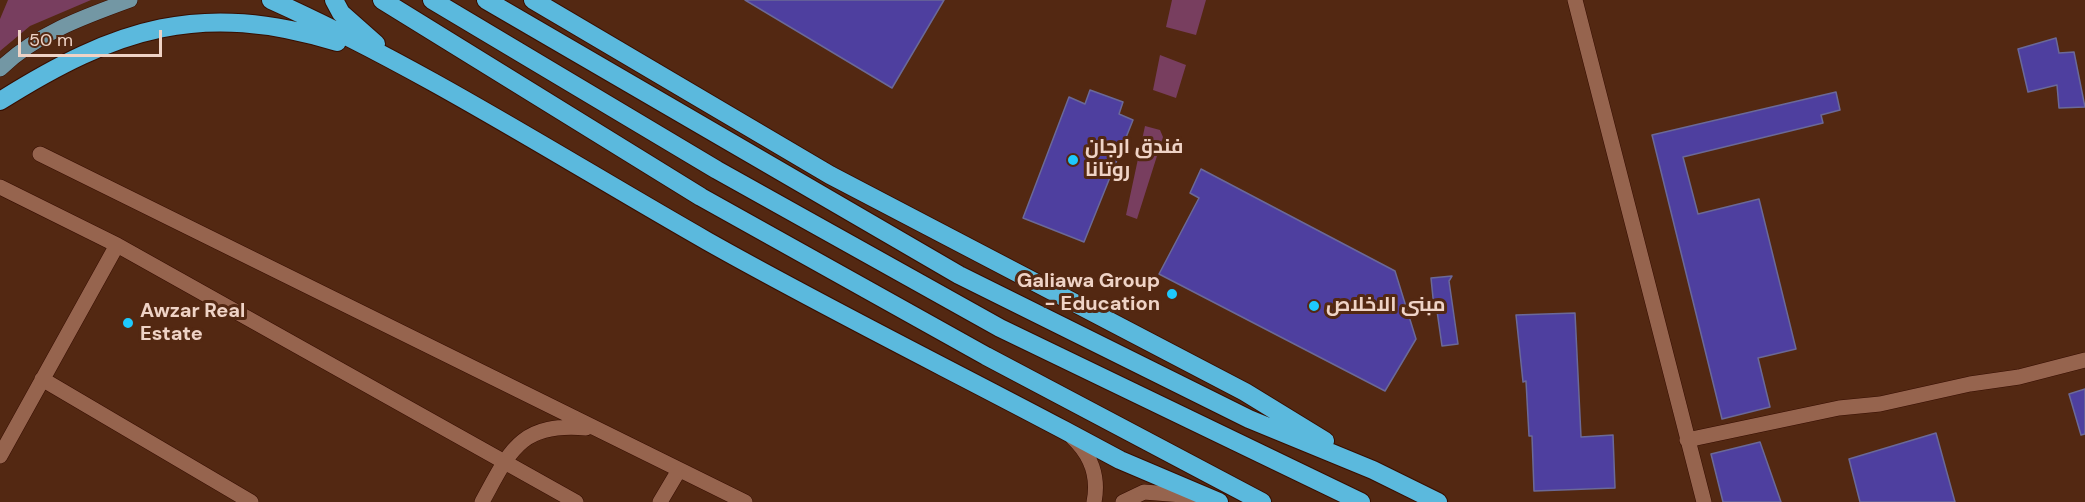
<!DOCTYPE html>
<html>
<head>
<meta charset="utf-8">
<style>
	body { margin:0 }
	#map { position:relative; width:2085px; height:502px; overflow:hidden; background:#532812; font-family:"DM Sans",sans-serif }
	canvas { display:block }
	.scale { position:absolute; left:18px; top:30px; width:144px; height:27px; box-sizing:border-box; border:3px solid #efd3c6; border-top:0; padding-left:8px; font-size:18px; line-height:21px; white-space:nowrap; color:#efd3c6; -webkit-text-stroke:4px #532812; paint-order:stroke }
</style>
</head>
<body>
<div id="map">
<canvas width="2085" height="502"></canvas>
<div class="scale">50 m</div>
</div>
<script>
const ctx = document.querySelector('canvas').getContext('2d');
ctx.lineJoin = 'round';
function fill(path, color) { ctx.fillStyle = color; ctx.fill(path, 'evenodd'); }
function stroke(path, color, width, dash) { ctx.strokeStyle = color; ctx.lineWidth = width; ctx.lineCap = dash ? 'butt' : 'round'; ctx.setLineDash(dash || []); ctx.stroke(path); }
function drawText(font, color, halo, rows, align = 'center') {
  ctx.font = font + ' "DM Sans",Cairo,sans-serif'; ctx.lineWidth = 6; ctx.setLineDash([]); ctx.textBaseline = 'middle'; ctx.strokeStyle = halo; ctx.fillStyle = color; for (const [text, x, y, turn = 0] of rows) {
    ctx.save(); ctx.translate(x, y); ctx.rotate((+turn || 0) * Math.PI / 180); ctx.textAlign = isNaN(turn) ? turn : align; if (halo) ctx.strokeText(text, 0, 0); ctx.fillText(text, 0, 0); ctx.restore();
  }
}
fill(new Path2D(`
	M8,0H91L30,26L0,51V19Z
	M1172,0H1206L1196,35L1166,27Z
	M1160,55L1186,65L1176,98L1153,90Z
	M1145,126L1160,130L1163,137L1137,219L1126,215Z`), '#783e5f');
const building = new Path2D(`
	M745,0H944L892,88Z
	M2056,38L2059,53L2074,52L2085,107L2059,108L2057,85L2028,92L2018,49Z
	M1090,90L1123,102L1119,114L1133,120L1084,242L1023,218L1069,97L1085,104Z
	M1836,92L1840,110L1821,115L1823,123L1683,157L1698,214L1759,199L1796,349L1758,358L1770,407L1722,419L1652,135Z
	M1201,169L1395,271L1416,339L1385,391L1159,274L1199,198L1190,193Z
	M1452,276L1449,281L1458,344L1442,346L1436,304L1434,308L1431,278Z
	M1575,313L1581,437L1613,435L1615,488L1534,491L1532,436H1529L1526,381L1523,382L1516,315Z
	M2085,389V434L2081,435L2069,394Z
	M1936,433L1955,502H1860L1849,459Z
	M1760,442L1781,502H1723L1711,454Z`);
fill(building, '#4e3f9f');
stroke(building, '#6b6998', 1.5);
const street = new Path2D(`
	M1575,0L1704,502
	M40,154L745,502
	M0,187L117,245L576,502
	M42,379L251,502
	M1073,438C1091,455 1099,477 1094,502
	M1687,440L1839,408L1880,404L1970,384L2019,377L2085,360
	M0,456L117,245
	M482,502C510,451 520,422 586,428
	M660,502L679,470
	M1123,502L1144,492L1195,496`);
const primary = new Path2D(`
	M0,69C36,34 83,17 130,0`);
const highway = new Path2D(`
	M271,0C422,68 563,159 707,241C824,307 945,367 1064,430L1120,460L1219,502
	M334,0L341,13L376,44
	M382,0L701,197L986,356L1262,502
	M432,0L717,170L1000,328L1361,502
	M486,0L959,275L1249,419L1373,470L1438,502
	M533,0L830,175L1245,392L1325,441
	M0,101C116,28 201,0 337,42`);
stroke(street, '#370e00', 16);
stroke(primary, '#370e00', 16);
stroke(highway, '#370e00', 20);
stroke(street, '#96644e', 15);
stroke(primary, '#7397a4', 15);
stroke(highway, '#5bb9dd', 18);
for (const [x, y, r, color] of [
	[1073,160,6,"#1ec9fd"],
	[1172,294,6,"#1ec9fd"],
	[1314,306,6,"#1ec9fd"],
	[128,323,6,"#1ec9fd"]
]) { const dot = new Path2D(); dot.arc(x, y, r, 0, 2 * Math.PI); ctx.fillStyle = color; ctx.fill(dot); stroke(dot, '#532812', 2); }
drawText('bold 20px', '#efd3c6', '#532812', [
	["فندق ارجان",1085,148],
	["روتانا",1085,171],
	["Galiawa Group",1160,282,"right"],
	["- Education",1160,305,"right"],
	["مبنى الاخلاص",1326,306],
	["Awzar Real",140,312],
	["Estate",140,335]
], 'left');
</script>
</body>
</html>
